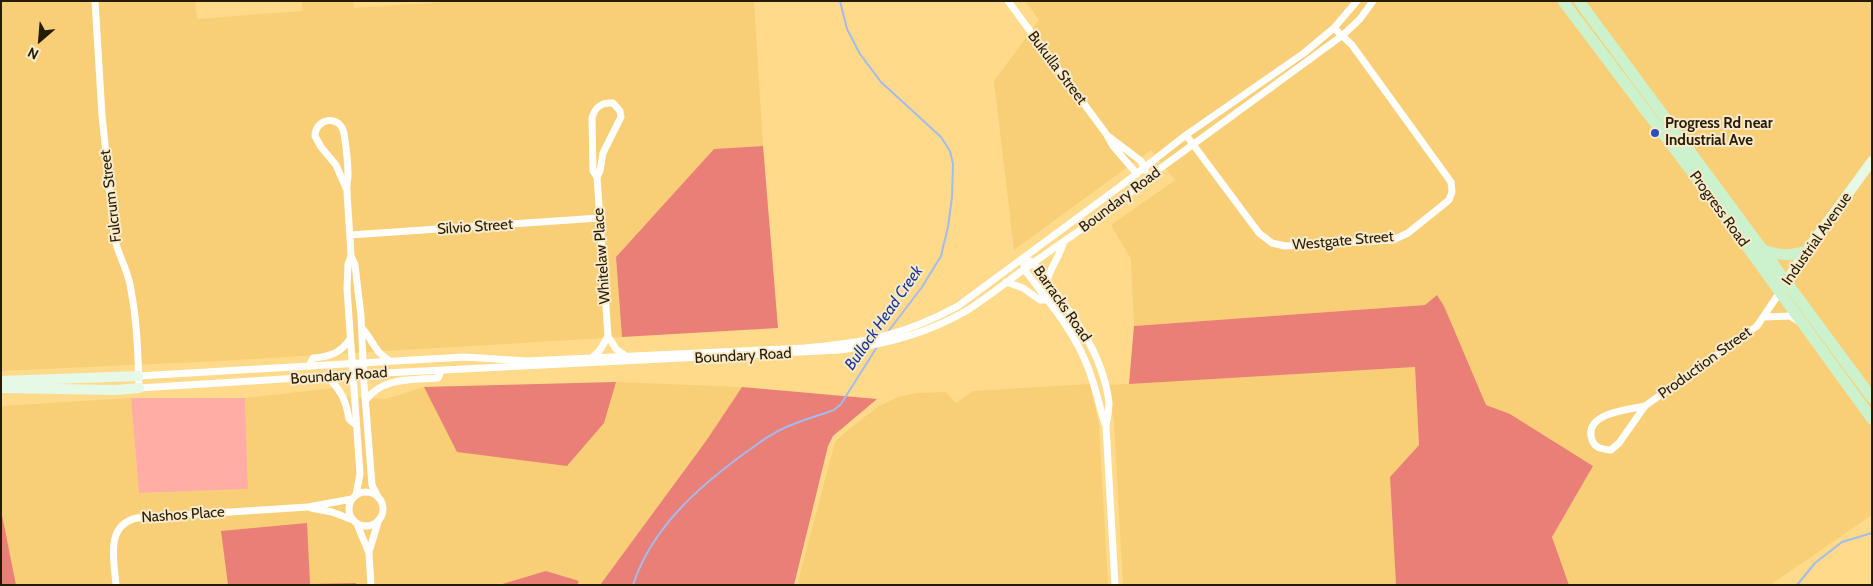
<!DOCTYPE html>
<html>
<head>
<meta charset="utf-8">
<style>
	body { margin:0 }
	#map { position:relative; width:1873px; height:586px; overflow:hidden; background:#ffda8a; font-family:Cabin,sans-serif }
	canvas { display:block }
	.frame { position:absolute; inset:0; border:2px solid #261b03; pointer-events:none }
	.north { position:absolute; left:15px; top:15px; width:50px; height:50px; -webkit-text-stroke:4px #f9eacc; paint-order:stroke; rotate:207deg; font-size:14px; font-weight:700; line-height:20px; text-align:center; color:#261b03 }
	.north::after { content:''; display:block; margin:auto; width:18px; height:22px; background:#261b03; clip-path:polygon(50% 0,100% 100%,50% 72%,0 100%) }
</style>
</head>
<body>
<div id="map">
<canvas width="1873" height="586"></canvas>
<div class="frame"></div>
<div class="north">N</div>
</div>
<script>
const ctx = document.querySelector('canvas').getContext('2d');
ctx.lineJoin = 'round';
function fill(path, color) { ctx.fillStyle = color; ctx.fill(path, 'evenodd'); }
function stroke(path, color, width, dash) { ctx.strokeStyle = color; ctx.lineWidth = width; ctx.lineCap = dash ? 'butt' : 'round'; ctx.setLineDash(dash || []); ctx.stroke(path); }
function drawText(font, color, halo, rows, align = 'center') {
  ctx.font = font + ' Cabin,sans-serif'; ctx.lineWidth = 4; ctx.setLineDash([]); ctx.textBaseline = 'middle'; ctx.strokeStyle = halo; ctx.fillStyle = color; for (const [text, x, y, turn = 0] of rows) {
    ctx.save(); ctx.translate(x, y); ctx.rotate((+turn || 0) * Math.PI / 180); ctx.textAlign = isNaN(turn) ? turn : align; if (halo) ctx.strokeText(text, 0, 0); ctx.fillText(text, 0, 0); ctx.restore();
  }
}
fill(new Path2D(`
	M1,1H195L197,19L302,11V1H353L354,8L459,1H754L763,146L714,149L616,257L622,337L220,361L1,371Z
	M1025,1H1872V515L1770,585H1569L1552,537L1593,466L1510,414L1486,405L1444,306L1437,295L1425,305L1134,326L1131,259L1111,225L1175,180L1151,150L1014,250L994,81L1039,20Z
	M1415,367L1419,445L1390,477L1396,585H1123L1114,422L1108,385Z
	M616,382L742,387L706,441L600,585H16L1,510V406L131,398L139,493L248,489L245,398L334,388L340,397L386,399L424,387Z
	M1090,384L1099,425L1108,585H797L835,442L844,433L879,406L898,397L917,393L946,392L956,403L973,391Z`), '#f8cf76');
fill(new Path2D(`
	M131,398H245L248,489L139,493Z`), '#ffada5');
fill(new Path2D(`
	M763,146L778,328L622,337L616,257L714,149Z
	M1437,295L1444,306L1486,405L1510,414L1593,466L1552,537L1569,585H1396L1390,477L1419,445L1415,367L1129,384L1134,326L1425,305Z
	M616,382L604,423L567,466L457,452L424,387Z
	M742,387L877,399L833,436L828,446L794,585H600L706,441Z
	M1,510L16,585H1Z
	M307,523L310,584L356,583V585H228L221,531Z
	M546,571L579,581L577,585H499Z`), '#e97f77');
stroke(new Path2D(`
	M840,1L847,29L860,54L881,82L941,137L950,151L953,164L952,197L948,227L941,256L922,287L887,333
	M633,585C651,529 698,487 745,453C754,447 763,439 773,434C790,423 815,417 834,410L841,404L877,347
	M1797,585L1815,563L1842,542L1872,533`), '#a3bbef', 2);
stroke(new Path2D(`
	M95,1L102,115L114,234C116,252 127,267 130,285C137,318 138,354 139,388L364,374L840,350C884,345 928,333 966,311C993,294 1017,273 1043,256C1078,231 1116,207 1147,178L1343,35L1360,19L1373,1
	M1008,1L1107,135L1113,146L1137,174
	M1186,135L1259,233L1272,243L1285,246L1393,240L1408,233L1449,200L1452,192L1451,182L1352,45L1334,28
	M1108,136L1141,161L1145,170
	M597,177L593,171L592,118C595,107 601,102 613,103L620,111L621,117L603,153L600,171L597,177L608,336L616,349L626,356
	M346,188L336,165L321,147L315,136C315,118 340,114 344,133C346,146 348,162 348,175C348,180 346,185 347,191C348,212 350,234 351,256L355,265L361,316L364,384L372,485L378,497
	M350,235L599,218
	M351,256L348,264L347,289L360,474L356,495
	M1030,261L1033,263C1065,304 1103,349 1109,403C1109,411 1107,419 1106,426L1115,585
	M1024,264V269C1045,297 1070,326 1084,358C1094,379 1098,402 1105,424
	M1047,281C1051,266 1060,256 1064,241
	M1006,282L1023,288L1040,300H1047
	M1764,317L1790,316L1798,321
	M362,328C373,340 375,353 390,361
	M592,358L600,350L608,336
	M309,366L313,358C329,357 341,353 350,339
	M138,376L464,357L527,361L805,348C866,343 904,335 958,306L1122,185L1186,135L1304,53L1334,28L1357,1
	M326,376C340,388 346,400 349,419L356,425
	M366,400C382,377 412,380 438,378L441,371
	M1645,406C1627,410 1583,413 1592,440C1595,449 1603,449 1611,450L1619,443L1645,406L1757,326L1780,292
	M349 509a17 17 0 1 1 34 0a17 17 0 1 1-34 0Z
	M311,508L332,512L353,520
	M357,524L369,553L371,585
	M369,552L378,522
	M116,585C114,560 105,525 137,518L308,507L352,499`), '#fff', 7);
stroke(new Path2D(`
	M1783,287L1799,261L1872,161
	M1,381L138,376
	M1,388L116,390L139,388`), '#e6f8e6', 10);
stroke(new Path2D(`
	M1563,1L1716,204L1872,419
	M1579,1L1872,398
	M1762,250C1780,255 1788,257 1806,251`), '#ccf1cd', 11);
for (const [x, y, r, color] of [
	[1655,133,5,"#294fbe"]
]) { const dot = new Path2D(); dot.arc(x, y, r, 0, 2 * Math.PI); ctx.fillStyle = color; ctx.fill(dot); stroke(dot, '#f9eacc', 2); }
drawText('15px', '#261b03', '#f9eacc', [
	["Bukulla Street",1057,68,53],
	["Fulcrum Street",111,196,-97],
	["Boundary Road",1120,200,-37],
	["Progress Road",1719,209,54],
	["Silvio Street",475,227,-4],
	["Industrial Avenue",1817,239,-55],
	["Westgate Street",1343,241,-5],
	["Whitelaw Place",602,256,-94],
	["Barracks Road",1062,304,55],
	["Boundary Road",743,356,-3],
	["Production Street",1705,363,-36],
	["Boundary Road",339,376,-4],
	["Nashos Place",183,515,-4]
]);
drawText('bold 15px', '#261b03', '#f9eacc', [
	["Progress Rd near",1665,124],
	["Industrial Ave",1665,141]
], 'left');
drawText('italic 16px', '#193999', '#f9eacc', [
	["Bullock Head Creek",884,318,-55]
]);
</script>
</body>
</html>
